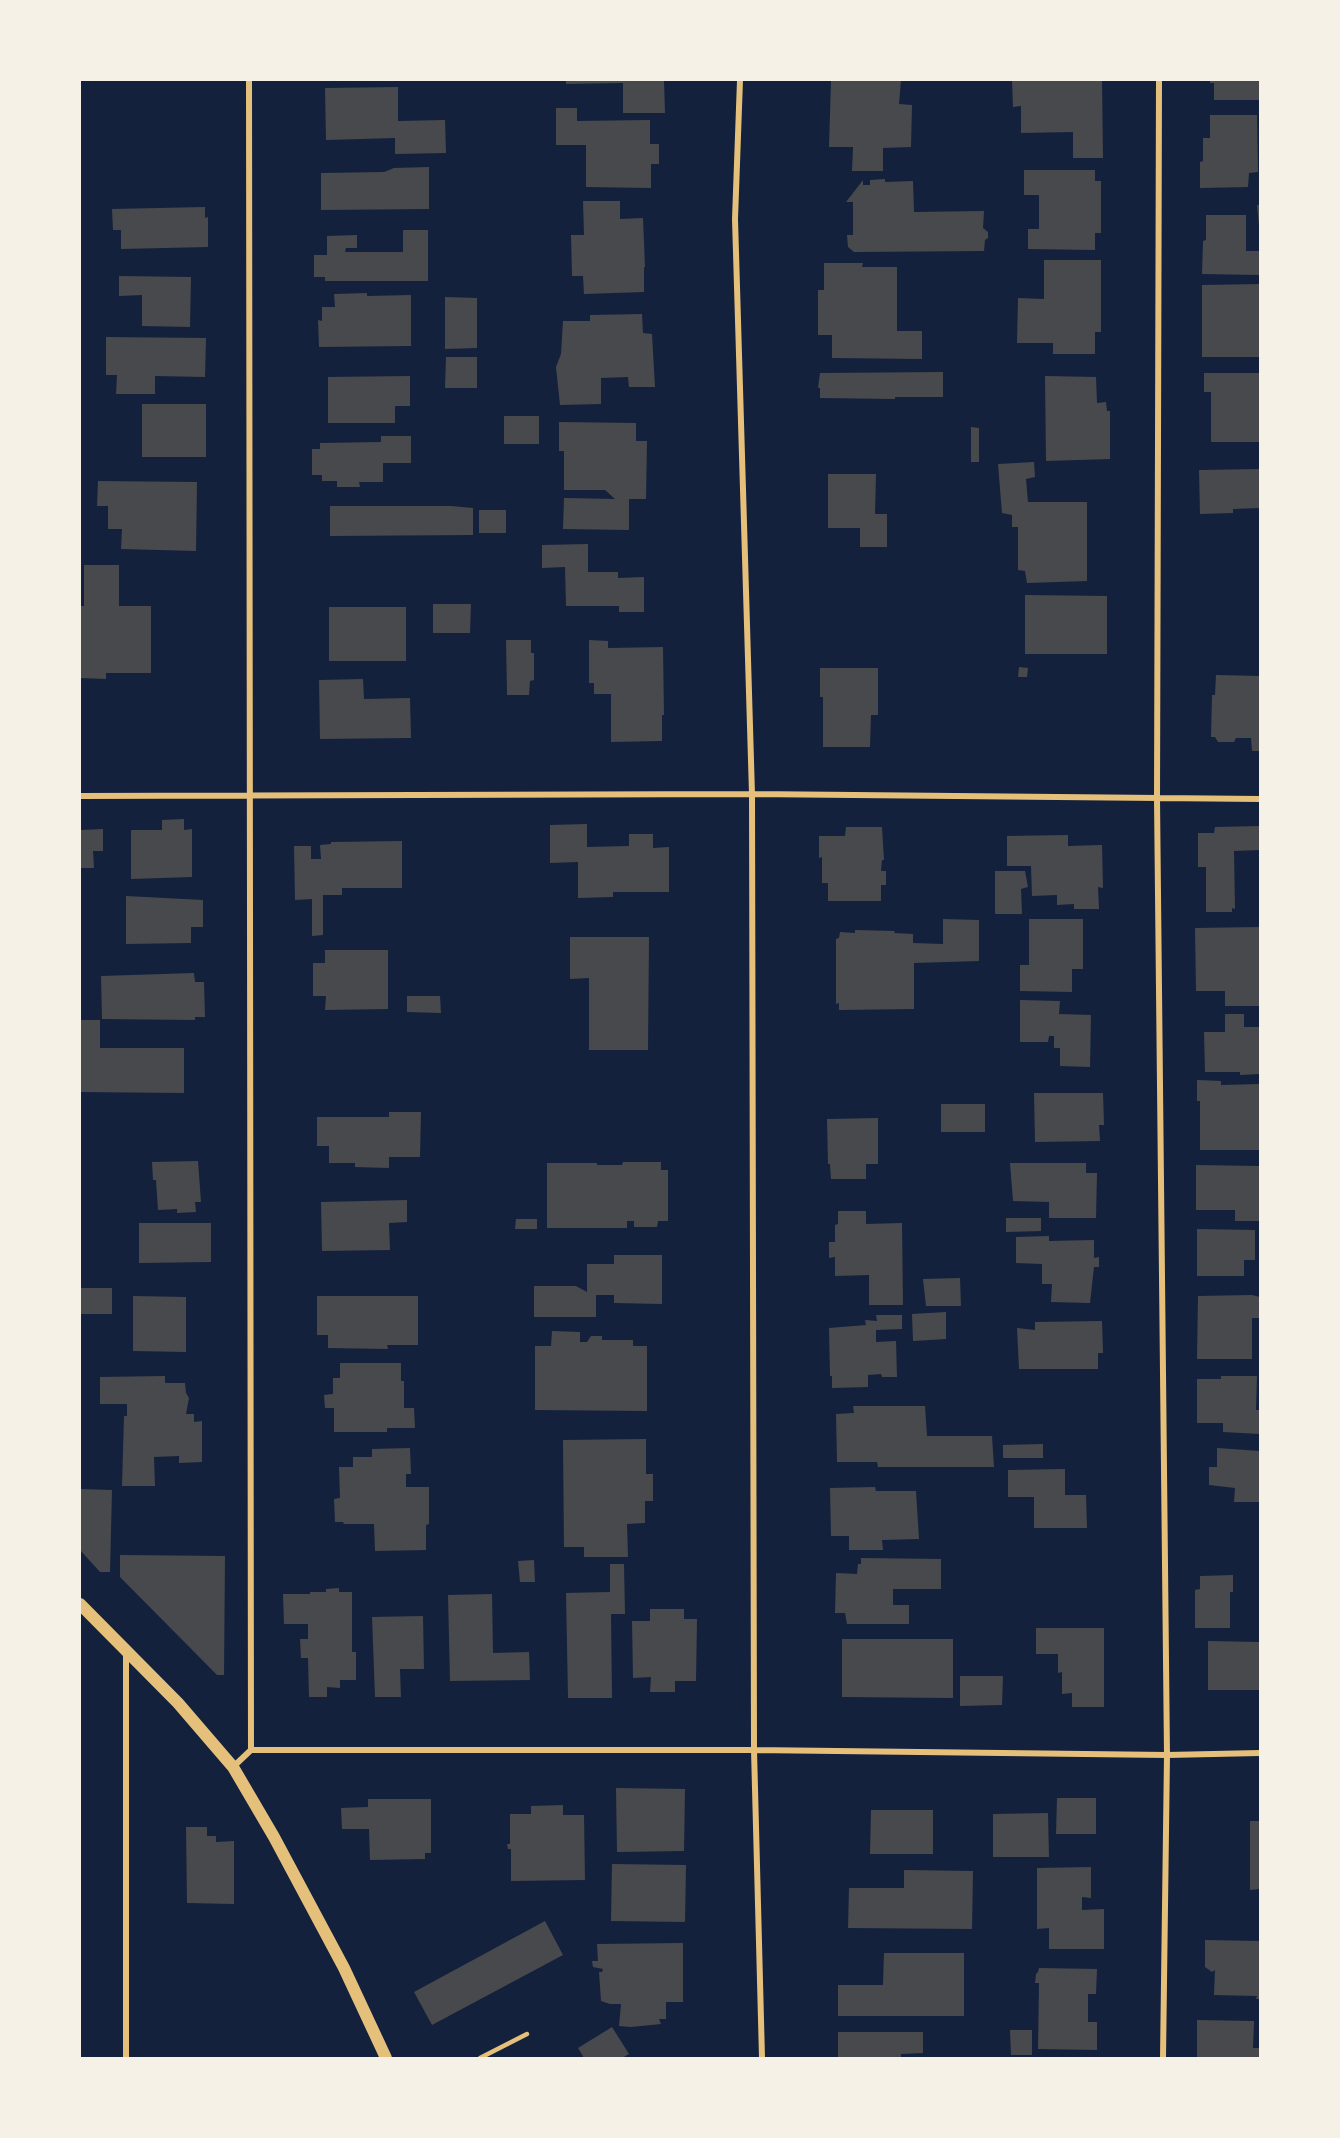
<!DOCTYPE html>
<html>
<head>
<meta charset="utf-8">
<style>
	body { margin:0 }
	#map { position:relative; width:1340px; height:2138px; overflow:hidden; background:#14213d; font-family:"DejaVu Sans",sans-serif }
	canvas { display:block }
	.frame { position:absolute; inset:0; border:81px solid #f6f1e7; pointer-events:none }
</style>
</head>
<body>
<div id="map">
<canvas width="1340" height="2138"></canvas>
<div class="frame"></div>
</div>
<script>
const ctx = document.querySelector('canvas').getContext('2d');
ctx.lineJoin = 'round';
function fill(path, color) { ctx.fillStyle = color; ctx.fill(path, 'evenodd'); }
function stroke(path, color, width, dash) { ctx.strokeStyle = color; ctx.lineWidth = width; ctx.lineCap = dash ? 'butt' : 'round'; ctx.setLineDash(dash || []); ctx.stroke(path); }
fill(new Path2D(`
	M566,80H664L665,113H623V83L566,84Z
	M831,80H901L899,104L912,105L911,147L883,148V171H852L853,147H829Z
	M1012,80H1102L1103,158H1073V132L1021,133V106L1013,107Z
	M1210,80H1259V100H1214V83H1210Z
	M398,87V121L445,120L446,153L395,154V138L326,140L325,88Z
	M556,108H577V121L650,120V144H659V164H651V188L586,187V145H556Z
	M1210,115H1257L1258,172L1249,173L1248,187L1200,188V162L1203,161V138H1210Z
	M429,167V209L321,210V173L384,172L394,168Z
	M1024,170H1095V181H1101V233H1095V250L1028,249V229H1039V195H1024Z
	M885,179V182L913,181L914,212L984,211L983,228L988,232V238L985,240L984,251L854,252L848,247L847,235H853V202H846L863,180V185H870V180Z
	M583,201H620V219L643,218L645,267H644V292L584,294L583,276H572L571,235H584Z
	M1257,205H1260V226H1259Z
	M205,207V218L208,217V247L121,249V230H113L112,209Z
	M1206,215H1246V251H1260V275L1202,274L1203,241L1206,240Z
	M403,230H428V281H325V277H314V255H327V236L357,235V248H346L345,252H403Z
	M1044,260H1101V332H1095V354H1053V343H1017L1018,298L1044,299Z
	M824,263H863L862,267H897V331H922V359L832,358V335H818V290H824Z
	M119,276L191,277L190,327L142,326V295L119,296Z
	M1260,284V357H1202V285Z
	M367,293V296L411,295V346L319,347L318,320L322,321V307H335L334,294Z
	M445,297L477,298V348L445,349Z
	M642,314L643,333L652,334L655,387H629L628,377L601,378V404L560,405L556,367L561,354L563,321H590V315Z
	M106,337L206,338L205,377L155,376V394H116L117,375H106Z
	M446,357H477V388H445Z
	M943,372V397H895V399L820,398V388H818L820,373Z
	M1204,373H1260V442H1211V392H1204Z
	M410,376V406H395V423H328V377Z
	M1045,376L1096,377L1097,403L1106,402L1107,411H1110V459L1046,461Z
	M142,404H206V457H142Z
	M504,416H539V444H504Z
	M559,422L636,423V441H647L646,499H629V530L563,529L564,498L615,499L605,490H564V451H559Z
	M971,427L979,428V462H971Z
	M381,436H411V463H383V482H359L360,487H337V481H322V475H312V449H320V443L381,442Z
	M1034,462L1035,477L1026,479L1028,502H1087V581L1027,583L1025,571L1018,570V527H1012V515L1002,513L998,464Z
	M1260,469V508L1233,509V513L1200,514L1199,470Z
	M828,474H876L875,514H887V547H860V528H828Z
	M98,481L197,482L196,551L121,549L122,529H108V506H97Z
	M330,506H451L473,508V535L330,536Z
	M479,510H506V533H479Z
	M588,544V572H618V578L644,577V612H619V606H566L565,567L542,568V545Z
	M84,565H119V606H151V673H106V679L80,678V606H84Z
	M1025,595L1107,596V654H1025Z
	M433,604H471L470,633H433Z
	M329,607H406V661H329Z
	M506,640H531V653H534V680L530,681L529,695H507Z
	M589,640L608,641V648L663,647L664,715H662V741L611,742V694H594V683H589Z
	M1019,667L1028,668L1027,677H1018Z
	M820,668H878V715H871L870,747H823V697H820Z
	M1216,675L1260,676V751H1252L1251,738H1236L1234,742H1218L1215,737H1211L1212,695H1215Z
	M363,679L364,699L410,698L411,738L320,739L319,680Z
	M184,819V830L192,829V877L131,879V830H162V820Z
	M587,824V847L629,846V834H653V848L669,847V892H613V897L578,898V862L550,863V825Z
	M1260,826V850L1234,851L1235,909L1232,908V912H1206V867H1198V833H1214L1215,827Z
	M846,827H882L884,860H882L881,871H886V885H881V901H828V883H822V857L819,858V836H845Z
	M103,829V851H93L94,868H80V830Z
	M1068,835V846L1102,845L1103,888L1098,887L1099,909H1074V904L1057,905V895L1032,896L1031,866H1007V836Z
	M402,841V888H342V895H323V935L312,936V899L295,900L294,846H311V859H321L320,845L331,844V842Z
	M995,871H1025L1028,887L1021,889L1022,914H995Z
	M126,896L203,900V927H191V943L126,944Z
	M943,919L979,920V961L914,963V1009L839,1010V1003L836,1004V939L839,938L840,932L855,933V930L895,931L894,933L913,934V943L943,944Z
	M1029,919H1083V969H1072V992L1020,991V965H1029Z
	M1260,927V1006H1225V991H1196L1195,928Z
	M570,937H649L648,1050H589V978L570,979Z
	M325,950H388V1009L325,1010L326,996H313V963H325Z
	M194,973L195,982H204L205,1017H195V1020L102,1019L101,976Z
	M407,996H440L441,1013L407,1012Z
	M1020,1000L1060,1001L1059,1014L1091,1015L1090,1067L1060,1066V1048H1054V1036H1049L1048,1042H1020Z
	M1225,1014H1244V1027H1260V1074L1240,1075V1072H1205L1204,1032H1225Z
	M80,1020H100V1048H184V1093L80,1092Z
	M1197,1080L1221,1081V1085L1260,1084V1150H1200V1101H1197Z
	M1034,1093H1103L1104,1125H1099L1100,1141L1035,1142Z
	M941,1104H985V1132H941Z
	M389,1112H421L420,1157H389V1168L355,1167V1163H329V1146H317V1117H389Z
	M878,1118V1164H866V1179H831L830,1164H828L827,1119Z
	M198,1161L201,1202H195L196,1212L177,1213V1209L158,1210L156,1180H153L152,1162Z
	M623,1162H661V1170H668V1221H658L657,1227H634V1221H627V1228H547V1163H597V1165H622Z
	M1010,1163H1086V1173H1097L1096,1218H1049V1202L1013,1201Z
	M1196,1165L1260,1166V1221H1235V1210H1196Z
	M407,1200V1222L389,1223L390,1250L322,1251L321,1202Z
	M838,1211H866V1224L902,1223L903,1305H869V1275L835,1276V1257L829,1258V1242H835V1225L838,1224Z
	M1006,1218H1041V1231L1006,1232Z
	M516,1219H537V1229H515Z
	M139,1223H211V1262L139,1263Z
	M1197,1229L1255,1230V1260H1244V1276H1197Z
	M1049,1236V1241L1094,1240V1258L1099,1257V1267H1094L1090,1303L1051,1302L1052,1284H1042V1264L1016,1263V1237Z
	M614,1255H662V1304L614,1303V1295H596V1317H534V1286H576L587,1292V1264H614Z
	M960,1278L961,1306H926L923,1279Z
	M80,1288H112V1314H80Z
	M1252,1295L1260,1297V1318H1252V1359H1197L1198,1296Z
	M133,1296L186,1297V1352L133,1351Z
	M317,1296H418V1345H387L388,1349L328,1348V1335H317Z
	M946,1312V1339L913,1341L912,1314Z
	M876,1315H902V1329L876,1330V1342L896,1341L897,1377H882L881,1374L868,1375V1387L832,1388V1376H830L829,1328L866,1325L865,1320L877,1321Z
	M1102,1321L1103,1353H1098V1369H1019L1017,1328L1035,1330V1322Z
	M552,1331L580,1332V1342H587L591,1336H602V1340H633V1346H647V1411L535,1410V1346H551Z
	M340,1363H401V1381H404V1408H414L415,1428H387V1432H334V1408H325L324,1395L333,1394V1378H340Z
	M165,1376V1383H185L186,1393L189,1398L186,1414H194V1422L202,1421V1462L179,1463V1456L154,1457L155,1486H122L124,1416H127V1404H100V1377Z
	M1221,1376H1257L1256,1410H1260V1434L1223,1432V1423H1197V1379H1221Z
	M853,1406H925L927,1436H992L994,1467H878L877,1462H837L836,1414L854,1413Z
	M646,1439V1474H653V1501H645V1523L627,1524L628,1557H584V1547H564L563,1440Z
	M1043,1444V1458H1003V1445Z
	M410,1448L411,1474H406V1487H429V1524L426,1525V1550L375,1551L374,1524H344L343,1522H335L334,1499L340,1498L339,1467H353V1457H372V1449Z
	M1217,1448L1260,1451V1502H1234L1235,1488L1209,1485V1467H1217Z
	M1065,1469V1495H1086L1087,1528H1034V1497H1008V1470Z
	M875,1487L876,1491H916L919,1539L882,1540L883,1550H849V1536H831L830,1488Z
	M80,1489L112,1490L110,1572H100L80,1550Z
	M120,1555L225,1556L224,1675H217L120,1577Z
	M861,1558L941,1559V1589H893V1605H909V1624H847L845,1613H835L836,1573L857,1574L858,1564H861Z
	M534,1560L535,1582H520L518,1561Z
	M610,1564H624L625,1614H611L612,1698H568L566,1593L610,1592Z
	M1233,1575V1592H1230V1628H1195V1590L1200,1589V1576Z
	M339,1588V1592H352V1652H356V1680H340V1688L327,1687V1697H309L308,1658H301L300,1639H308V1624H284L283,1594H310V1592H326V1589Z
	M492,1594L493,1653L529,1652L530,1680L450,1681L448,1595Z
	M650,1609H684V1619H697L696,1681H675V1692H650L651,1677L633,1678L632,1621H650Z
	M423,1616L424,1669H400L401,1697H375L372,1617Z
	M1036,1628H1104V1707H1072V1693L1062,1694V1672L1058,1673V1654H1036Z
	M842,1639H953V1698L842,1697Z
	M1208,1641L1260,1642V1690H1208Z
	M960,1676H1003L1002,1705L960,1706Z
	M616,1788L685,1789L684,1851L617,1852Z
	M1057,1798H1096V1834H1056Z
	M368,1799H431V1853H425V1859L370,1860L369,1829H342L341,1808L368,1807Z
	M563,1805V1815H584L585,1880L511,1881V1849H508L507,1844H510V1814H531V1806Z
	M871,1810H933V1854H870Z
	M1048,1813L1049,1857H993V1814Z
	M1250,1821H1260V1889L1250,1890Z
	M186,1827H207V1836H216V1842L234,1841V1904L187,1903Z
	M612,1864L686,1865L685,1922L611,1921Z
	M1091,1867V1898L1082,1897V1910L1104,1909V1949H1049V1928L1037,1929V1868Z
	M904,1870L973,1871L972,1929L848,1928L849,1888H904Z
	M545,1921L563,1955L432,2025L414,1992Z
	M1205,1940L1260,1941V1999H1256L1257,1996L1214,1995L1215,1970L1212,1972L1205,1967Z
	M683,1943V2002H666V2019H659L661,2024L631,2027L619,2026L621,2004H610L601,2001L599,1972H602L603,1969L593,1967L592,1961H598L597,1944Z
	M884,1953H964V2016H838V1985H883Z
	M1039,1968L1097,1969L1096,1994H1088V2022H1097V2050L1038,2049L1039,1983H1035L1036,1974L1038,1972Z
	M1197,2020L1254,2021L1253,2048H1260V2058H1197Z
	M612,2027L629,2054L622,2058H584L578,2048Z
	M1010,2030H1032V2055H1011Z
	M838,2032H923V2053L901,2054V2058H838Z`), '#48494c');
stroke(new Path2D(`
	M480,2058L527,2034`), '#e5c07b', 4.5);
stroke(new Path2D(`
	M249,80L251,1750
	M740,80L735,219L752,794L754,1750L762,2058
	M1159,80L1157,799L1167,1755L1163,2058
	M80,796L752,794L1260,799
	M233,1767L251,1750H754L1167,1755L1260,1753
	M126,2058V1653`), '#e5c07b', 6);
stroke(new Path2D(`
	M80,1604L178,1703L233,1767L274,1837L344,1968L386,2058`), '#e5c07b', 12);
</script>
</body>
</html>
